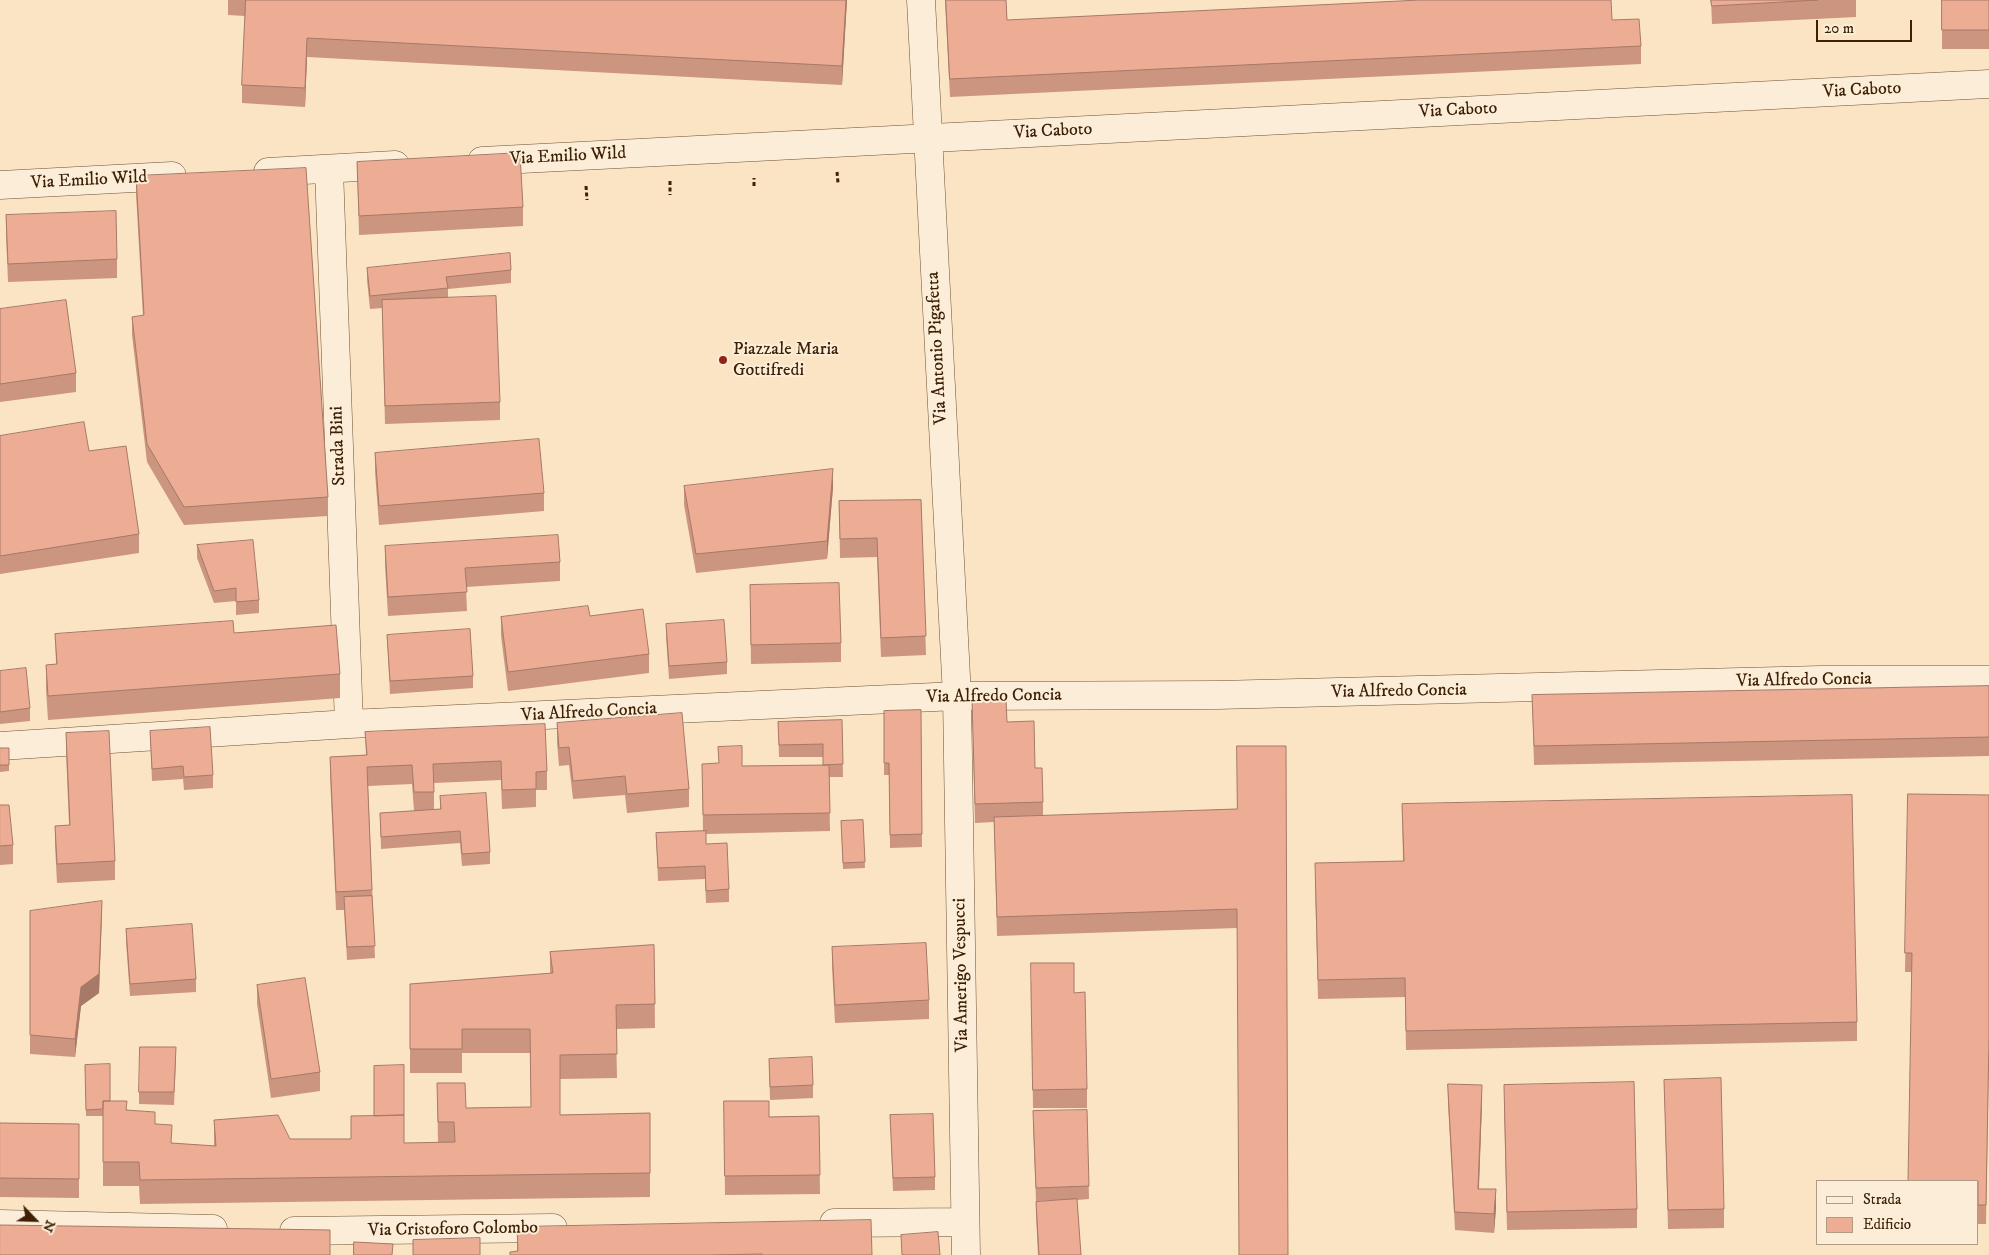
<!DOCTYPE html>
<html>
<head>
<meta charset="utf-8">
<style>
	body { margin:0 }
	#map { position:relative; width:1989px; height:1255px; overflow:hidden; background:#fbe4c3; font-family:"IM FELL DW Pica",serif }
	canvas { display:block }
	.legend { position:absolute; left:1816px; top:1180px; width:162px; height:65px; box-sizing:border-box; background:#fcedd8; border:1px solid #b09b84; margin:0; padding:6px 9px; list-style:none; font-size:15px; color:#3d2005 }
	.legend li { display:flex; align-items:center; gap:10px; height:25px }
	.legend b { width:25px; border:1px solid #b09b84 }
	.north { position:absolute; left:10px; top:1195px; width:50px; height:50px; -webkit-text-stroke:4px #fcedd8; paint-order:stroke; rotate:114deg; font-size:14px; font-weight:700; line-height:20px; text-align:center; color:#3d2005 }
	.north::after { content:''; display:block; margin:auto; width:18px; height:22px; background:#3d2005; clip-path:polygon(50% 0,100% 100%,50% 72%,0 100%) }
	.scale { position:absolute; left:1816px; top:20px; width:96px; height:22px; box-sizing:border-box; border:2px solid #3d2005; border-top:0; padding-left:6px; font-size:15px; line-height:18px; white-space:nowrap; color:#3d2005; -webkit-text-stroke:4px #fcedd8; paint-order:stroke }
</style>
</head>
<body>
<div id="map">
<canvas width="1989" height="1255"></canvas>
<ul class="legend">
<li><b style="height:6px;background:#fcedd8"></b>Strada</li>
<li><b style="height:14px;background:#edad94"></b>Edificio</li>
</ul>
<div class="north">N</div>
<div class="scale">20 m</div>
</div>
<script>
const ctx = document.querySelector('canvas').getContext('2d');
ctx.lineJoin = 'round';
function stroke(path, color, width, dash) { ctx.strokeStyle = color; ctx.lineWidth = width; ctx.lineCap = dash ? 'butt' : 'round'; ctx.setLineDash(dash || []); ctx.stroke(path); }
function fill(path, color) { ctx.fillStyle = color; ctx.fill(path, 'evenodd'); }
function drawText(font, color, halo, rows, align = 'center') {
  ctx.font = font + ' "IM FELL DW Pica",serif'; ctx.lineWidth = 4; ctx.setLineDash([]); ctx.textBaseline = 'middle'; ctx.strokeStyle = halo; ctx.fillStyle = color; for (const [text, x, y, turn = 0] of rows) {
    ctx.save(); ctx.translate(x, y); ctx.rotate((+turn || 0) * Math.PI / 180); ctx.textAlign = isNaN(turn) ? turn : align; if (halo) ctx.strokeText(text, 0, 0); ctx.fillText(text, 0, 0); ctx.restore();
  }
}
const minor = new Path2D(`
	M921,0L957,696L966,1255
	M482,161L1989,84
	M329,169L349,724
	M268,172L395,165
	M0,185L172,176
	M0,746L349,724L957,696L1217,695L1821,680H1989
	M834,1223L965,1222
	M0,1224L213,1229
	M294,1231L553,1228`);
stroke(minor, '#6c5134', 29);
stroke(new Path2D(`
	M837,172L838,183
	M670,181V195
	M586,186L587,200
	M754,186V178`), '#3d2005', 3, [4, 2.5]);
stroke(minor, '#fcedd8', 28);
fill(new Path2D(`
	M228,0H847L842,85L307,57L305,107L242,103V85L245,16L228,15Z
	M945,0H1006L1007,20H1612L1641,46V64L950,97Z
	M1711,0H1856V17L1712,24Z
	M1942,0H1989V49H1942Z
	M357,162L523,207V226L359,235Z
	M136,176L328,497V516L184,525L147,462L132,335V317L143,316L136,194Z
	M6,215L117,259V278L8,282L6,234Z
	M367,268L511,270V283L448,289V298L500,402V420L385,424L382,308L370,309L367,280Z
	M0,309L76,373V392L0,402Z
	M0,436L89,451L139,534V553L0,574Z
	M375,453L544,493V511L379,525L375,472Z
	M684,486L833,487L827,559L696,573L684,505Z
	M921,500L926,655L881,657L877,557L840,558L839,501Z
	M197,545L259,600V613L236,615V601L214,603L197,558Z
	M385,546L560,562V581L466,587L467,611L388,616L385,565Z
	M750,603L841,643V662L751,664Z
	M590,616L649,654V673L508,691L501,636V617Z
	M666,624L727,662V674L669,679L666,637Z
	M234,633L340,674V698L48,720L46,689V665L56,664L55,634Z
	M387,635L473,676V688L390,694Z
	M0,671L30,708V721L0,724Z
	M1989,686V756L1534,765L1532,695Z
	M972,701L1007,722L1035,768L1043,802V816L1237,809V928L997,936L994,822L975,823Z
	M921,710L922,847L890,848L889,775H884V711Z
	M842,720L843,777H829L830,831L706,834V844L729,889V902L706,903L705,879L658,881L656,833L703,831L702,764L742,766L823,765V757H779L778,722Z
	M557,723L689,789V807L627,813L625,795L573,799L569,765L559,766L557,742Z
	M150,731L213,775V788L184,790L183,779L152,781Z
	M365,732L547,771V790H536V807L502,809L501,780L434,783V810L440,809V796L490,852V864L462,866L460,843L381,849L380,813L414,811L412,784L368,786L375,958L347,960L344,910H336L330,775V757L366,755Z
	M66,733L115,861V880L57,883L55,845V826L69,825L66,752Z
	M0,748H9V771L0,772Z
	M1908,794L1989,1056L1986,1224H1978V1181L1911,972H1905Z
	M1402,804L1857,1022V1041L1406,1050L1405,997L1318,999L1315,882L1403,861Z
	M0,805L13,845V864L0,865Z
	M863,820L865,868L843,869L841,821Z
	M30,911L102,919L99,993L81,1006L75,1057L30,1054Z
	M126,929L196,979V992L130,996L126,942Z
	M654,945L655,1028L616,1029L617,1078L560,1079V1115L650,1113V1197L140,1204L139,1186H103V1116H86L85,1065L110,1101L155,1124L172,1143L214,1146V1120L290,1139L404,1143H438L437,1083L466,1108L531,1107L530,1053H462V1073H410V984L550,974V952Z
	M832,947L929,1000V1019L835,1023L832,966Z
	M1031,982L1074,993L1087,1089V1108H1033Z
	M257,985L320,1072V1091L271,1098L257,1004Z
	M769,1059L813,1085V1098L770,1100Z
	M176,1060L174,1105L139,1104V1092Z
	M1664,1080L1724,1209V1228L1668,1229Z
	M1448,1084L1482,1103L1479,1189L1496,1208L1494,1233L1455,1230L1448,1103Z
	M724,1101L769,1117L819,1116L820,1194L725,1195Z
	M1504,1104L1637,1209V1228L1507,1230Z
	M1087,1110L1089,1199L1077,1200L1081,1255H1038L1036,1215V1202L1074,1200L1036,1201L1033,1124Z
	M890,1115L935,1177V1190L893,1191Z
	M0,1123L79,1124V1198L0,1197Z
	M517,1227L872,1255H510L517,1251Z`), '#cc957f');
fill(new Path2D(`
	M846,0H847L842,85V66Z
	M307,38V57L305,107V88Z
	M833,469V487L827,559V541Z
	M102,901L99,993L81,1006L75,1057V1039L81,987Z
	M1482,1085V1103L1478,1208V1189Z
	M1496,1189V1208L1494,1233V1214Z`), '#a67968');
const building = new Path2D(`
	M246,0H846L842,66L307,38L305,88L242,85Z
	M946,0H1006L1007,20L1420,0H1611L1612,20L1639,19L1641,46L950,79Z
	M1711,0H1818L1712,6Z
	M1942,0H1989V30H1942Z
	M520,153L523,207L359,216L357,162Z
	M306,168L328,497L184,507L147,444L132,317L144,315L136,176Z
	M116,211L117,259L8,264L6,215Z
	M510,253L511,270L446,277L448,288L370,296L367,268Z
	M496,296L500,402L385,406L382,300Z
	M66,300L76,373L0,384V309Z
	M84,422L89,451L126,446L139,534L0,556V436Z
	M539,439L544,493L379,506L375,453Z
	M833,469L827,541L696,554L684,486Z
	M921,500L926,636L881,638L877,538L840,539L839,501Z
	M558,535L560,562L465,568L467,592L388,597L385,546Z
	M253,540L259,600L236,602V588L214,591L197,545Z
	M839,583L841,643L751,645L750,585Z
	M588,606L590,616L643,609L649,654L508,672L501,617Z
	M724,620L727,662L669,666L666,624Z
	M233,621L234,633L336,625L340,674L48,696L46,665L57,664L55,634Z
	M470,629L473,676L390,681L387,635Z
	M26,668L30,708L0,712V671Z
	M1989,686V737L1534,746L1532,695Z
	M1006,700L1007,722L1034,721L1035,768H1042L1043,802L975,804L972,701Z
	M921,710L922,834L890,835L889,763H884V711Z
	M682,713L689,789L627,794L625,776L573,781L569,747L559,748L557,723Z
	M842,720L843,764L823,765V744L779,745L778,722Z
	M545,724L547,771L536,772V789L502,790L501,761L433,764L434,792H414L412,765L367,767L372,890L336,892L330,757L367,755L365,732Z
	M210,727L213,775L184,777L183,766L152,769L150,731Z
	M109,731L115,861L57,864L55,826L70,825L66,733Z
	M742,746V766L829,765L830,813L703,815L702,764L719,763L718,747Z
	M1237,746H1286L1288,1255H1239L1237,909L997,917L994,817L1237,809Z
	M0,748H9V765H0Z
	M486,793L490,852L462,854L460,831L381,837L380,813L441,809L440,796Z
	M1908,794L1989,795V1037L1986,1205H1978V1181H1908L1912,953H1905Z
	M1852,795L1857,1022L1406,1031L1405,978L1318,980L1315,863L1404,861L1402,804Z
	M0,805H9L13,845L0,846Z
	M863,820L865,862L843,863L841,821Z
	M706,831V844L727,843L729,889L706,891L705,866L658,868L656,833Z
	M372,896L375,946L347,947L344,897Z
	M102,901L99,974L81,987L75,1039L30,1035V911Z
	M192,924L196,979L130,984L126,929Z
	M926,943L929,1000L835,1005L832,947Z
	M654,945L655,1004L616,1005L617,1054L560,1055V1115L650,1113V1173L140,1180L139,1162H103V1101H127L126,1110L155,1112V1124L172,1125L171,1143L216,1146L214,1120L278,1115L290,1139H351V1116L404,1115V1143L455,1142L454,1122H438L437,1083H465L466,1108L531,1107L530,1029H462V1049H410V984L553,973L550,952Z
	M1031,963H1074V993L1085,992L1087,1089L1033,1090Z
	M305,978L320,1072L271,1079L257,985Z
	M140,1047H176L174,1092H139Z
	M812,1057L813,1085L770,1087L769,1059Z
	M110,1064V1101H103V1109L86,1110L85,1065Z
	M404,1065V1115L374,1116V1066Z
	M1721,1078L1724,1209L1668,1210L1664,1080Z
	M1634,1082L1637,1209L1507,1212L1504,1085Z
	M1448,1084L1482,1085L1478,1189H1496L1494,1214L1455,1212Z
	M724,1101H769V1117L819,1116L820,1175L725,1176Z
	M1087,1110L1089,1186L1036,1188L1033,1111Z
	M933,1114L935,1177L893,1178L890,1115Z
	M0,1123L79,1124V1179L0,1178Z
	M1077,1199L1081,1255H1039L1036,1202Z
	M871,1220L872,1255H762V1254L710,1255H510V1252L518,1251L517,1227Z
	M0,1225L330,1230V1255H0Z
	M938,1232L940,1255H902L901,1235Z
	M480,1238V1255H413V1240Z
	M354,1242L393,1244L392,1255H354Z`);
fill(building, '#edad94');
stroke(building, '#a67968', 1);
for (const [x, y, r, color] of [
	[723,360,5,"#8f2418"]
]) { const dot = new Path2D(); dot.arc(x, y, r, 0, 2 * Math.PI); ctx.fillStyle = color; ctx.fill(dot); stroke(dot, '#fcedd8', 2); }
drawText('18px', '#3d2005', '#fcedd8', [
	["Via Caboto",1862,91,-3],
	["Via Caboto",1458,111,-3],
	["Via Caboto",1053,132,-3],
	["Via Emilio Wild",568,157,-3],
	["Via Emilio Wild",89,181,-3],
	["Via Antonio Pigafetta",938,348,-93],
	["Strada Bini",339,446,-92],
	["Via Alfredo Concia",1804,681,-1],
	["Via Alfredo Concia",1399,692,-1],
	["Via Alfredo Concia",994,697,-1],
	["Via Alfredo Concia",589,713,-3],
	["Via Amerigo Vespucci",962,975,-91],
	["Via Cristoforo Colombo",453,1230,-1]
]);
drawText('18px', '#3d2005', '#fcedd8', [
	["Piazzale Maria",733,350],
	["Gottifredi",733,371]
], 'left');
</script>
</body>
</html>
